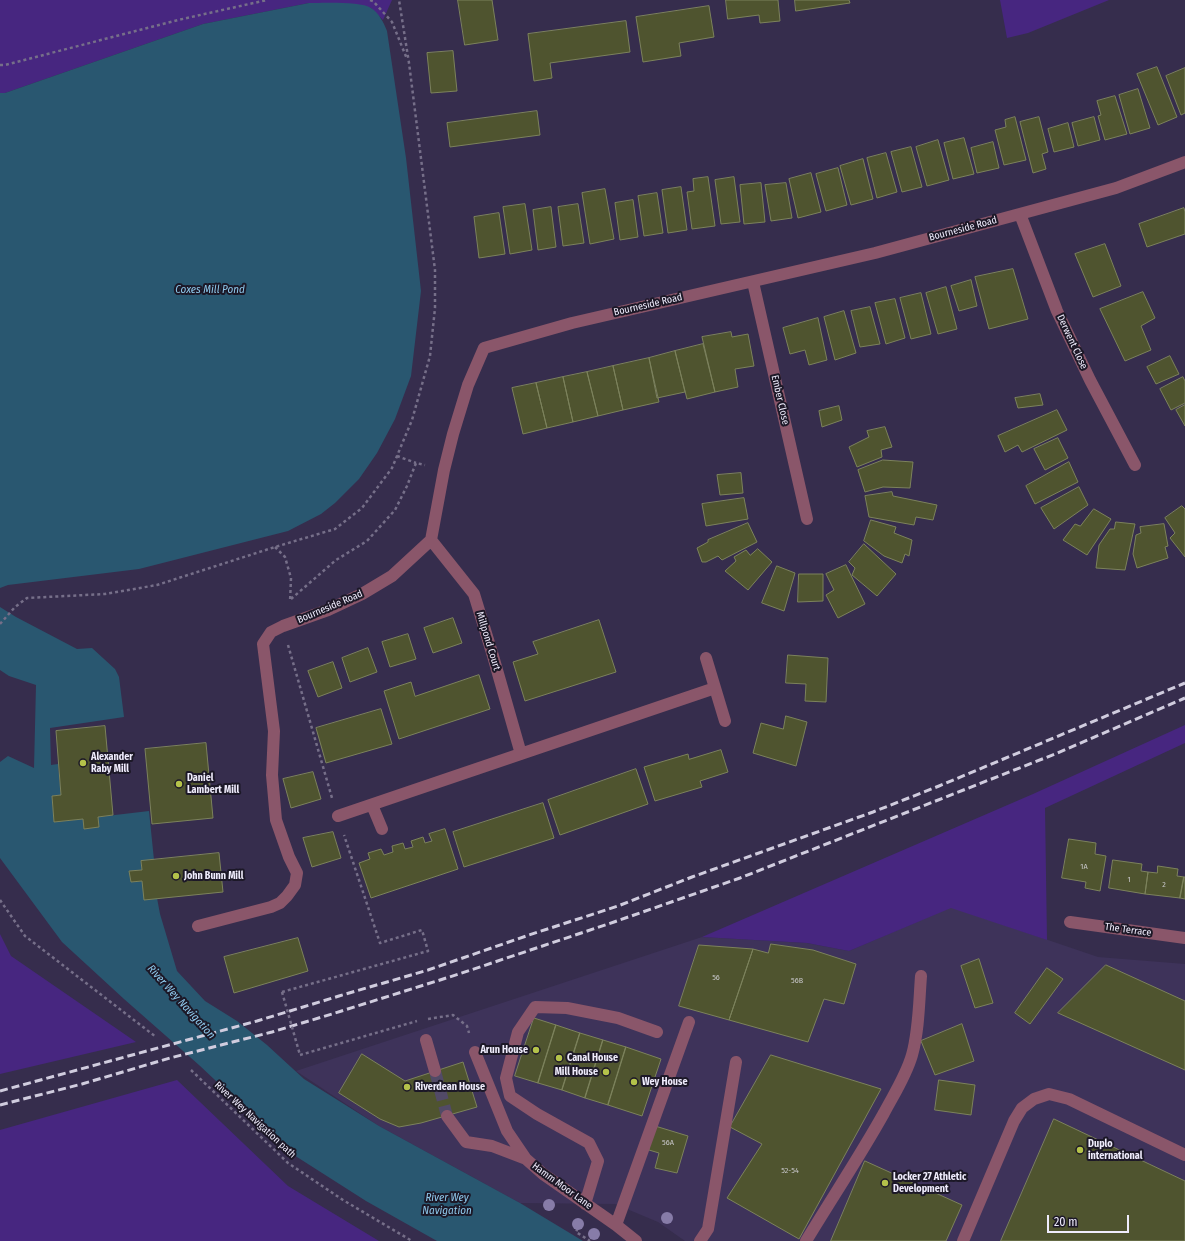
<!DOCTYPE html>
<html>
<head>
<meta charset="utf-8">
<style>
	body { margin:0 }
	#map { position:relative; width:1185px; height:1241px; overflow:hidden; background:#362d4d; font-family:"Fira Sans Condensed",sans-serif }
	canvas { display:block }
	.scale { position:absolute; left:1047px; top:1215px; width:82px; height:18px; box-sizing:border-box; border:2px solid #efecfc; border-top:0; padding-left:5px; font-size:12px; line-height:14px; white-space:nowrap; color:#efecfc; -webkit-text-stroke:3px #1c1827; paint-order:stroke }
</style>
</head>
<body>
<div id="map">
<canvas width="1185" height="1241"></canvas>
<div class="scale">20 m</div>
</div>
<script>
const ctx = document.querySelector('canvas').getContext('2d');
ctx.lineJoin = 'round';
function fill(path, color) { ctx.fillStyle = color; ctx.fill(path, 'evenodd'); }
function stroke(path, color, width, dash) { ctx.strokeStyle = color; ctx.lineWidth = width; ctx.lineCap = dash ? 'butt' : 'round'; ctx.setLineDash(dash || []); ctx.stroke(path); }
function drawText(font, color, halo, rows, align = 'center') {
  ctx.font = font + ' "Fira Sans Condensed",sans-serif'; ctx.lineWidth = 4; ctx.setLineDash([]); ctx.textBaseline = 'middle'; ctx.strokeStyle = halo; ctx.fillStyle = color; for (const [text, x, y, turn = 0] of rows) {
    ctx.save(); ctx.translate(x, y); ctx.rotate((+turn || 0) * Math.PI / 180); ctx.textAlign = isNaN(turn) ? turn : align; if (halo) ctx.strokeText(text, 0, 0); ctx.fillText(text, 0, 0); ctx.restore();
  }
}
fill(new Path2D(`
	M951,907L1098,957L1185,964V1241H685L658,1222L615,1204L520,1203L379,1126L296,1071L702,937L807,943L849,951Z`), '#3e335a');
fill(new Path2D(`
	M0,0H392L383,20L371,8L309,3L203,24L5,93H0Z
	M1000,0H1109L1028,33L1007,38Z
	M1185,725V743L1045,808L1047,940L951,908L849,951L807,943L702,937L1033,794Z
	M0,934L11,956L136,1042L0,1074Z
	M177,1080L288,1186L379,1241H0V1130Z`), '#472680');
fill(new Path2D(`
	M309,3C323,3 361,1 371,8C379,13 384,23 387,31L406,158L421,291L411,376L395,419L377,453L359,479L335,503L321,514L288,531L139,569L8,585L0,588V93H5L203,24Z
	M0,607L16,617L77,649L92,648L115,669L119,677L124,717L50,728L51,765L58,764L61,795L52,796L54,822L83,819L84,829L99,827L98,817L149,811L154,860L141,861L142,870L130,871L131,882L142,881L157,898L160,914L177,971L205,1001L237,1021L267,1045L304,1079L379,1126L520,1203L583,1241H437L366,1201L297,1157L199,1065L124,999L62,942L0,858V762L8,756L34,768L36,685L9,676L0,670Z`), '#295770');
const building = new Path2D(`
	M458,0H492L498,40L465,45Z
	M726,0H778L780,21L760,23L759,15L728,19Z
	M795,0H849L850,3L796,11Z
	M709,6L714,37L679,43L681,56L643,62L636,17Z
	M626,21L630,52L550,63L552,78L534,81L528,34Z
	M453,51L457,91L431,93L427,53Z
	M1157,67L1177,117L1158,125L1137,74Z
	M1185,68V113L1181,115L1166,76Z
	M1138,89L1150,128L1130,134L1119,95Z
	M1115,96L1127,134L1105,140L1098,116L1101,115L1097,101Z
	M537,111L540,135L450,147L447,123Z
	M1015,117L1026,160L1004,165L995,130L1006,127L1005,120Z
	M1039,117L1048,152L1042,154L1046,169L1033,173L1020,122Z
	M1094,117L1100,140L1078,146L1072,123Z
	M1068,123L1074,147L1054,152L1048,129Z
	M964,138L974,174L953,179L944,143Z
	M938,140L949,180L927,186L916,147Z
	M993,142L999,168L977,173L971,148Z
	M911,147L922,187L902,192L891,152Z
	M886,153L897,192L877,198L867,158Z
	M863,159L873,199L851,205L840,166Z
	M838,168L847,205L826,211L816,174Z
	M811,173L821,212L798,218L789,179Z
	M708,177L715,226L692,229L687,192L694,191L693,179Z
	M734,177L740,222L721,224L715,180Z
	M761,183L765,222L744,224L740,185Z
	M786,183L792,218L771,221L765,185Z
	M681,187L687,230L668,233L662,190Z
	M605,189L614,239L590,244L582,193Z
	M657,193L663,233L644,236L638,196Z
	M633,200L638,237L620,240L615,203Z
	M525,204L532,250L510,254L503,207Z
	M578,204L584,243L563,246L558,207Z
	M551,207L556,247L538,250L533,210Z
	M1184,208L1185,212V234L1147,247L1139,224Z
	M499,213L505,254L479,258L474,217Z
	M1105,244L1121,286L1093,297L1075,254Z
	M1013,269L1028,319L989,329L975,277Z
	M971,280L977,306L959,311L951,286Z
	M946,287L957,329L938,334L926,293Z
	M1143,292L1155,318L1141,326L1151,350L1125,361L1100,309Z
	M921,293L931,334L911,339L900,298Z
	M895,299L905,338L886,344L875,303Z
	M870,307L880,344L860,347L851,311Z
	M844,311L856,353L835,360L824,317Z
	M818,318L827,360L809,365L805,350L790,354L783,328Z
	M731,332L732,337L748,334L754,366L735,369L738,387L715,392L702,337Z
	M703,344L715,392L687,399L675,351Z
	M675,351L685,392L657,398L649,358Z
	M1170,356L1179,374L1156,384L1147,367Z
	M649,358L659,402L623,410L613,366Z
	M613,366L623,410L598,416L587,372Z
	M587,372L598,416L573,422L563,377Z
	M563,377L573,422L547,428L536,383Z
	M1183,377L1185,381V403L1171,410L1160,389Z
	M536,383L547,428L523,434L512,388Z
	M1040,394L1043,405L1018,408L1015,398Z
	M1185,405V426L1176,410Z
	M839,406L842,420L822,427L819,411Z
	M1057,410L1067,430L1022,452L1018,445L1005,452L998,436Z
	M885,427L892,447L881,450L882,457L857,467L849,447L869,437L867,431Z
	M1058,438L1068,458L1045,470L1034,449Z
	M883,460L913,462L910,488L883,487L865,492L858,470Z
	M1069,462L1078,482L1035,504L1026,486Z
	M741,473L743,493L720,495L717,475Z
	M1079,487L1088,505L1054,529L1041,508Z
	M892,492L893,496L937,505L933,520L916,517L914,525L869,517L865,496Z
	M744,498L748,519L706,526L702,504Z
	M1182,506L1185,509V557L1170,538L1175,533L1165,518Z
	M1094,509L1111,519L1087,555L1063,540L1075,524L1080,526Z
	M871,520L896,527L894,533L912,540L909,556L905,554L902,563L884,556L864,541Z
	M1116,522L1135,524L1125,570L1096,568L1099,545L1110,529H1114Z
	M748,523L757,542L722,560L718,556L706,562H702L697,548L708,542V540Z
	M1164,524L1168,546L1165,547L1168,558L1137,568L1133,554L1136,535L1141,533L1140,527Z
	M864,544L896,574L877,596L852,575L855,568L849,562Z
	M758,549L772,562L748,590L725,571L736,561L734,557L746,550L750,555Z
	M846,565L865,604L838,618L826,595L834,590L826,574Z
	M777,566L795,573L784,611L762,603Z
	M799,574H823V601L798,602Z
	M453,618L462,643L433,653L424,628Z
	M599,620L616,672L525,701L513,662L538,654L533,642Z
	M408,634L416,659L390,667L382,642Z
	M368,648L377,672L350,682L342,658Z
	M788,655L828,658L826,702L805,701L806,684L786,683Z
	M333,662L342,688L318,697L308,671Z
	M479,675L490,709L399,739L384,691L411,682L415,696Z
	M381,709L392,744L326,763L316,728Z
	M786,716L807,722L796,766L753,753L761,723L783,729Z
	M105,726L113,815L98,817L99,827L84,829L83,819L54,822L52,796L61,795L56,731Z
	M206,743L213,818L152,824L145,749Z
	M721,750L728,772L700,781L702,787L655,801L644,767L688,754L689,759Z
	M636,769L648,804L560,835L548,800Z
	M313,772L321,799L291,808L283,779Z
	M543,803L554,838L464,867L453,832Z
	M445,829L458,869L371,898L359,863L370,859L368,853L381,849L384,855L393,852L392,846L403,843L405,849L413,847L411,841L423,837L425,843L432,841L429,834Z
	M333,832L341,858L312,867L303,838Z
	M1069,839L1096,843L1095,854L1106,856L1100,891L1085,888L1086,882L1062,878Z
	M219,853L223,892L144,900L142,881L131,882L129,871L142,870L141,861Z
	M1113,860L1142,864L1141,871L1148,872L1145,894L1109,888Z
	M1158,866L1178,869L1177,876L1184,877L1180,898L1145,894L1148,872L1157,873Z
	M1184,877H1185V899L1180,898Z
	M298,938L308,971L234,993L224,957Z
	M771,944L813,950L856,964L844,1004L824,999L808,1042L729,1020L753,949L768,953Z
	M699,945L753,949L729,1020L679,1006Z
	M979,959L993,1003L975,1008L961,966Z
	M1106,965L1185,1001V1070L1058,1013Z
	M1047,968L1063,979L1030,1024L1015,1013Z
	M534,1018L556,1025L538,1083L515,1076Z
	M962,1024L974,1061L935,1075L921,1041Z
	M556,1025L580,1033L562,1090L538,1083Z
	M580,1033L603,1040L585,1098L562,1090Z
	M603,1040L626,1047L608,1105L585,1098Z
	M626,1047L661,1059L642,1116L608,1105Z
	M362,1054L405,1081L463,1062L477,1107L421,1123L399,1127L380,1119L339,1093Z
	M771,1055L881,1089L799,1239L727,1198L762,1144L730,1127Z
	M939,1080L975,1085L971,1115L935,1110Z
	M1054,1119L1185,1181V1241H1001Z
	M655,1126L688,1136L677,1173L655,1168L659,1153L649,1150Z
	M865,1161L962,1205L946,1241H831Z`);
fill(building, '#4f542f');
stroke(building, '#7c825c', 1);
stroke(new Path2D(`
	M435,1071L447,1116`), '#524a67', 12, [12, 6]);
stroke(new Path2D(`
	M370,0L373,1L392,22L407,59
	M0,65H5L178,20L267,0
	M397,456L416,463
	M275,547L285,557L291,578L290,602
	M291,599L336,560L367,541L395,510L407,486L416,463L425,465
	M0,624L15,607L27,598L105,594L157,585L275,547L335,529L362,508L392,468L412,420L430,356L435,308V270L433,254L409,63L399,0
	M288,645L332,798
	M0,900L25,936L156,1037
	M282,992L428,951L422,930L380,943L344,835
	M428,1019L453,1015L467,1026L469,1033
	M300,1055L417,1021
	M191,1070L288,1163L343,1200L412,1241
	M580,1223L576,1232L590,1241`), '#766f89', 2.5, [3, 3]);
stroke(new Path2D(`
	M1020,214L1057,311L1090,380L1135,465
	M753,282L807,519
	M431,540L474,594L493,656L521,754
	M706,658L725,721
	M372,805L382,829
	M338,816L715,688
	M1070,922L1185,938
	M198,926L271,907L280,903L287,896L295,885L297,873L289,857L276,820L272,775L274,731L263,644L271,632L283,626L328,610L362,594L392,576L431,540L444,470L453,434L468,385L484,348L572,323L875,253L1116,188L1185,162
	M426,1040L435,1071
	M475,1052L507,1131L526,1159L543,1174L616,1225L636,1241
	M447,1116L466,1142L492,1146L526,1159
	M585,1204L598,1161L589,1143L537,1114L510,1096L506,1078L518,1032L535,1007L567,1008L618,1018L657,1032
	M616,1225L689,1022
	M700,1241L708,1229L736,1062
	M806,1241C832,1198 860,1156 884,1113C894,1094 906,1076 912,1055C919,1030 919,1002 921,976
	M963,1241L1014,1121L1022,1108L1034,1099L1049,1094L1069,1099L1185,1155`), '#8a566a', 12);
stroke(new Path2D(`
	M0,1091L257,1021L339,996L428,970L529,935L618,906L692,877L873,812L939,786L1185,683
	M0,1105L82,1084L170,1058L272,1032L332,1014L459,974L614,922L740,878L1055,754L1185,698`), '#d0ccde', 3, [8, 4]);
stroke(new Path2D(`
	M282,992L300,1055`), '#766f89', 2.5, [3, 3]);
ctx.fillStyle = '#877ca8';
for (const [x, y] of [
	[549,1205],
	[667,1218],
	[578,1224],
	[594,1234]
]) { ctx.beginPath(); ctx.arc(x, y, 6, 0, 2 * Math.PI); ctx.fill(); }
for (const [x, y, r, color] of [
	[83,763,4,"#b4c24a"],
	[179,784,4,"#b4c24a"],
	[176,876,4,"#b4c24a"],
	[536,1050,4,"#b4c24a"],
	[559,1058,4,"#b4c24a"],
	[606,1072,4,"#b4c24a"],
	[634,1082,4,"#b4c24a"],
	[407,1087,4,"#b4c24a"],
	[1080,1150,4,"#b4c24a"],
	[885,1183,4,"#b4c24a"]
]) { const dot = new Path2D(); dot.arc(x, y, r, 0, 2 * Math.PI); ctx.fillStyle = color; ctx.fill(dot); stroke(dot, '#1c1827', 1.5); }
drawText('8px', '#c7c6c9', null, [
	["1A",1084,867],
	["1",1129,880],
	["2",1164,885],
	["56",716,978],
	["56B",797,981],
	["56A",668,1143],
	["52-54",790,1171]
]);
drawText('10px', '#efecfc', '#1c1827', [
	["Bourneside Road",963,229,-15],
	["Bourneside Road",648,305,-13],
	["Derwent Close",1072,342,65],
	["Ember Close",780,400,77],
	["Bourneside Road",330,607,-23],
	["Millpond Court",488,641,73],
	["The Terrace",1128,930,8],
	["River Wey Navigation path",255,1120,43],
	["Hamm Moor Lane",562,1186,36]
]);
drawText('bold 10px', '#efecfc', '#1c1827', [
	["Alexander",91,757],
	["Raby Mill",91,769],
	["Daniel",187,778],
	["Lambert Mill",187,790],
	["John Bunn Mill",184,876],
	["Arun House",528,1050,"right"],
	["Canal House",567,1058],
	["Mill House",598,1072,"right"],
	["Wey House",642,1082],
	["Riverdean House",415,1087],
	["Duplo",1088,1144],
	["international",1088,1156],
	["Locker 27 Athletic",893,1177],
	["Development",893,1189]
], 'left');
drawText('italic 11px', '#8fc9ec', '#1c1827', [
	["Coxes Mill Pond",210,290],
	["River Wey Navigation",181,1002,48],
	["River Wey",447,1198],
	["Navigation",447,1211]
]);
</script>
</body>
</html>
